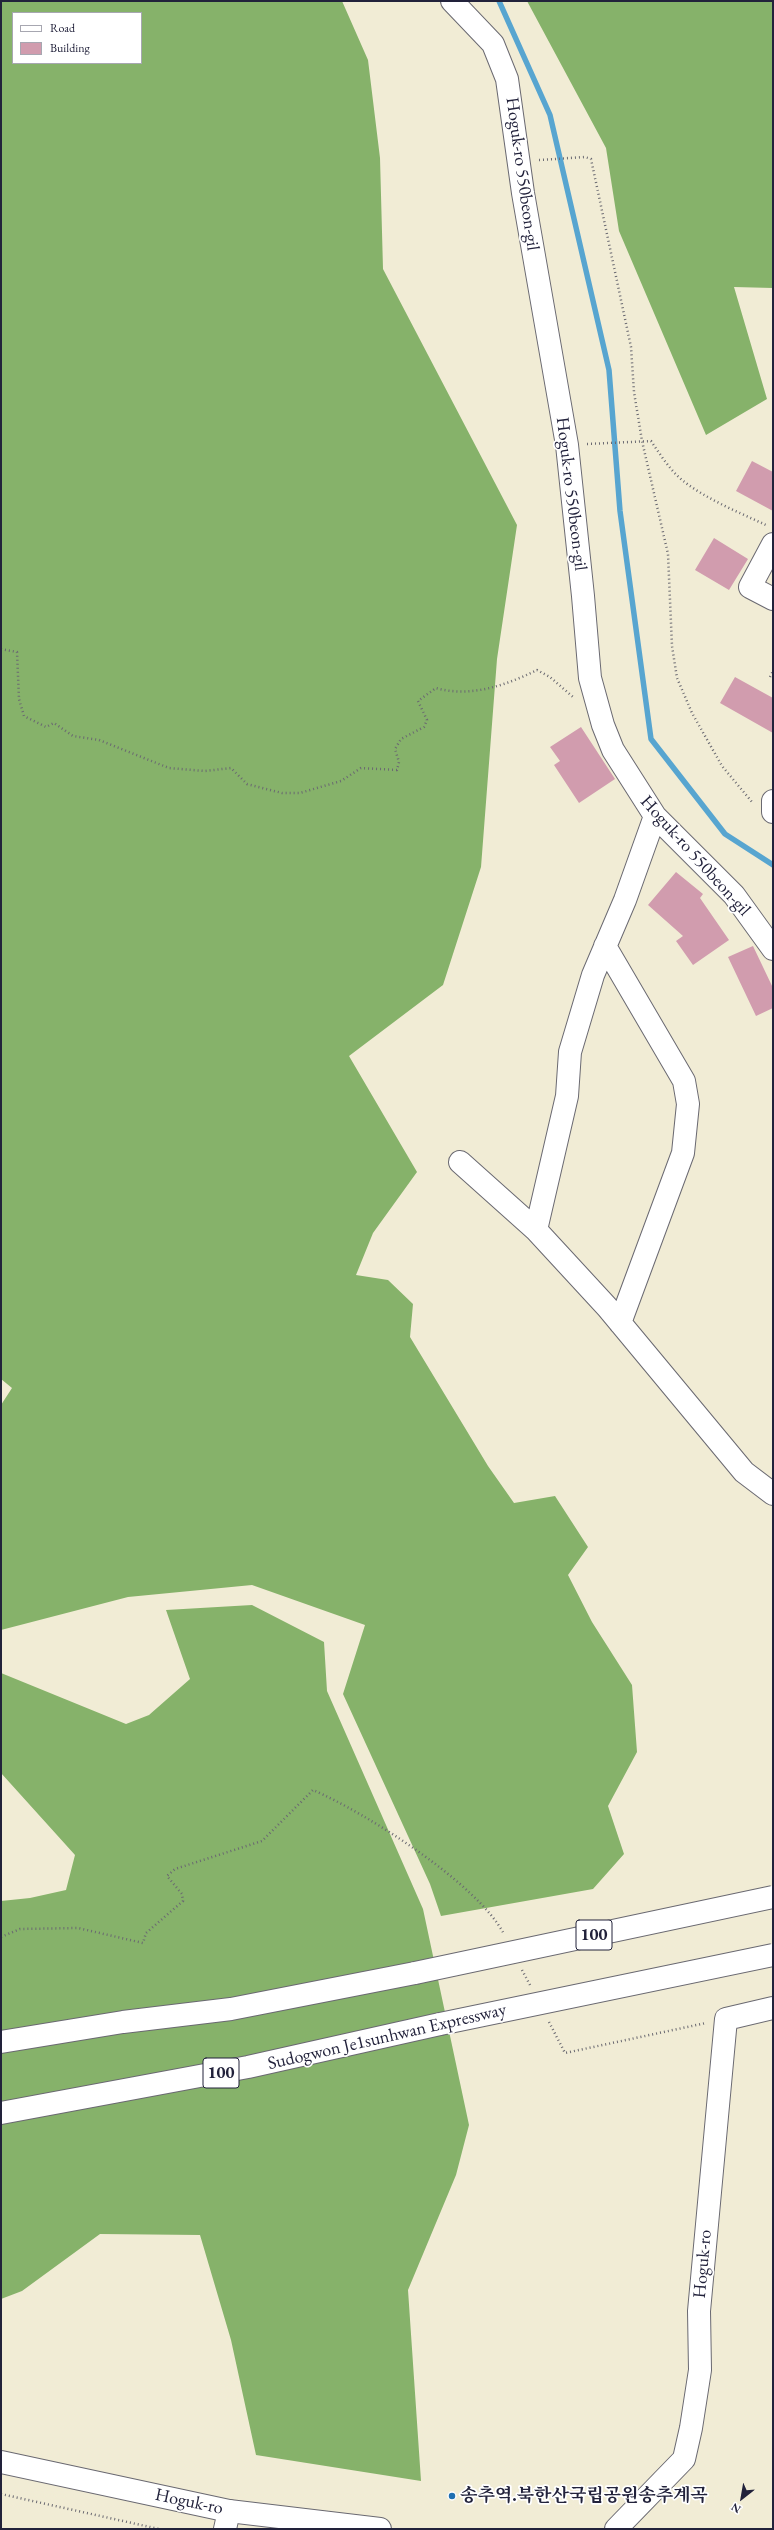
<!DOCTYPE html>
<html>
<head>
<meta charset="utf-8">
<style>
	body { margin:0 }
	#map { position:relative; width:774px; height:2530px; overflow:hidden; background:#f1ecd5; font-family:"EB Garamond",serif }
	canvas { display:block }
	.frame { position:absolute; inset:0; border:2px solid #22223b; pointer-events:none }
	.legend { position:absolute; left:12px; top:12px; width:130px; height:52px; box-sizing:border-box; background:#fff; border:1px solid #a7a7b1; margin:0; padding:5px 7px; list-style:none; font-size:12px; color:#22223b }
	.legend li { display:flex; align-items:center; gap:8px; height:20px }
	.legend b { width:20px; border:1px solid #a7a7b1 }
	.north { position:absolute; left:722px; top:2478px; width:40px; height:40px; -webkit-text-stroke:3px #fff; paint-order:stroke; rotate:211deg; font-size:11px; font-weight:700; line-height:16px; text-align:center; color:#22223b }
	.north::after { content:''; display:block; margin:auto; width:14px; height:18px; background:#22223b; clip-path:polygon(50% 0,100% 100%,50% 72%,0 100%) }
</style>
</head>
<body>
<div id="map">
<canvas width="774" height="2530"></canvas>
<div class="frame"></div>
<ul class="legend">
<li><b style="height:5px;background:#fff"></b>Road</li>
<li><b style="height:11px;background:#d19cae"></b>Building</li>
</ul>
<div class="north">N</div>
</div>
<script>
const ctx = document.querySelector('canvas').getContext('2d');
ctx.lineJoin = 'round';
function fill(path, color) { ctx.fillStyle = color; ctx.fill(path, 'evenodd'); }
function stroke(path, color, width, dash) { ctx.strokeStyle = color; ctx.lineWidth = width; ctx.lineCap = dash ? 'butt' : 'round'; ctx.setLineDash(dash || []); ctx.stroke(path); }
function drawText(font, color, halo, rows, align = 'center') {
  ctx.font = font + ' "EB Garamond","Noto Serif KR",serif'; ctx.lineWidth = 3.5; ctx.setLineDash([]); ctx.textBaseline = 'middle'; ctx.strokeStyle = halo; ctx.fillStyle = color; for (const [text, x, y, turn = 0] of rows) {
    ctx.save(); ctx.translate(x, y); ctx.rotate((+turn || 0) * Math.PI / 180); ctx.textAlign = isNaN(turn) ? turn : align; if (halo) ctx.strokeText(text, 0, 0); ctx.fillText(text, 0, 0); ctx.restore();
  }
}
fill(new Path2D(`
	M1,1H342L368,60L380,158L383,269L517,525L497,659L481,867L443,985L349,1056L417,1172L373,1233L356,1275L388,1280L413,1304L410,1337L488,1466L514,1503L555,1496L588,1547L568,1575L592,1622L632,1685L637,1752L608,1806L624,1854L593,1889L441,1916L430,1884L343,1694L365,1625L252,1585L128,1597L1,1630V1405L12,1388L1,1379ZM13,13H141V63H13Z
	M527,1H773V288L734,287L767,399L706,435L619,231L606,148Z
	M252,1605L324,1642L327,1691L423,1909L469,2125L456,2175L408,2290L421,2481L256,2455L231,2340L200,2235L100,2234L22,2291L1,2299V1901L30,1898L66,1890L75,1855L1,1773V1673L126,1724L149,1715L190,1679L166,1610Z`), '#86b26a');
stroke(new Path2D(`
	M499,1L550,115L609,370L620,511L651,739L725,834L773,865`), '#57a5d0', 5.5);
fill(new Path2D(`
	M752,461L773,472V511L736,491Z
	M714,538L748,559L729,590L695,570Z
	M735,677L773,698V733L720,703Z
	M581,727L615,779L579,803L554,765L560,761L550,747Z
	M676,872L703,894L700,898L729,940L693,965L676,941L683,936L648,905Z
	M753,946L773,988V1008L756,1016L728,957Z`), '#d19cae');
const street = new Path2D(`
	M452,1L493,44L507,79L523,193L567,445L583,596L590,678L603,725L613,750L655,816L734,895L773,949
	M773,544L750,587L773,599
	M773,801V812
	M605,946L684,1081L688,1104L683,1153L620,1323
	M460,1162L536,1230L607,1307L744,1472L773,1494
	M536,1230L567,1096L570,1052L593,975L625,900L655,816
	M225,2529L229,2511
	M616,2529L684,2459L691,2428L700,2370L699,2311L726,2019L773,2008`);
const secondary = new Path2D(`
	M1,2462L229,2511L380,2529`);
const highway = new Path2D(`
	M1,2042L123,2022L231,2009L415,1973
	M1,2113L248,2067L440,2024`);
stroke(street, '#6a6971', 24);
stroke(secondary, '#6a6971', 24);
stroke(highway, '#6a6971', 24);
stroke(new Path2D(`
	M539,160L585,157L591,159L631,347L634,392L642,441L668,554L672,646L677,678L692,713L722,766L752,802
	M587,444L651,441C660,454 669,469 682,480C706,499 738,512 766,525
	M1,649L17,652L19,699L24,716L46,727L54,723L73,736L99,740L169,768L205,771L231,768L247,784L282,793H300L341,781L361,768L397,770L399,762L395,749L401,739L424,727L427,720L418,701L436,688C470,698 507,685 537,670L550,677L573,697
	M770,677L773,671
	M1,1937L20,1929L78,1928L143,1943L146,1933L183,1901L182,1894L167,1876L175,1869L262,1841L313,1790C366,1813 477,1883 504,1934
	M522,1970L530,1985
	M549,2022L565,2053L706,2023
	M1,2494L159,2529`), '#6a6971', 2.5, [1, 3]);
stroke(street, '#fff', 22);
stroke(secondary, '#fff', 22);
stroke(highway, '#fff', 22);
const highwayBridge = new Path2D(`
	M415,1973L773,1897
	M440,2024L773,1955`);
stroke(highwayBridge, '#6a6971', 24, []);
stroke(highwayBridge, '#fff', 22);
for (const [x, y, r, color] of [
	[452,2496,4,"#1f6fb2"]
]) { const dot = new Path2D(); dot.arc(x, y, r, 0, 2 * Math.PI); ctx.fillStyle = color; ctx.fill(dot); stroke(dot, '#fff', 1.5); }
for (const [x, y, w] of [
	[594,1935,36],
	[221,2073,36]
]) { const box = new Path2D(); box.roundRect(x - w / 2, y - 15, w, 30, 3); ctx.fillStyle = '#fff'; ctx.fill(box); stroke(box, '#22223b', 1); }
drawText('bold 17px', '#22223b', null, [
	["100",594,1935],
	["100",221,2073]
]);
drawText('18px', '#22223b', '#fff', [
	["Hoguk-ro 550beon-gil",522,174,82],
	["Hoguk-ro 550beon-gil",571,494,83],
	["Hoguk-ro 550beon-gil",695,856,48],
	["Sudogwon Je1sunhwan Expressway",387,2037,-13],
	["Hoguk-ro",703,2264,-85],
	["Hoguk-ro",189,2502,12]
]);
drawText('bold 18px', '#22223b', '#fff', [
	["송추역.북한산국립공원송추계곡",460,2496]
], 'left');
</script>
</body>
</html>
